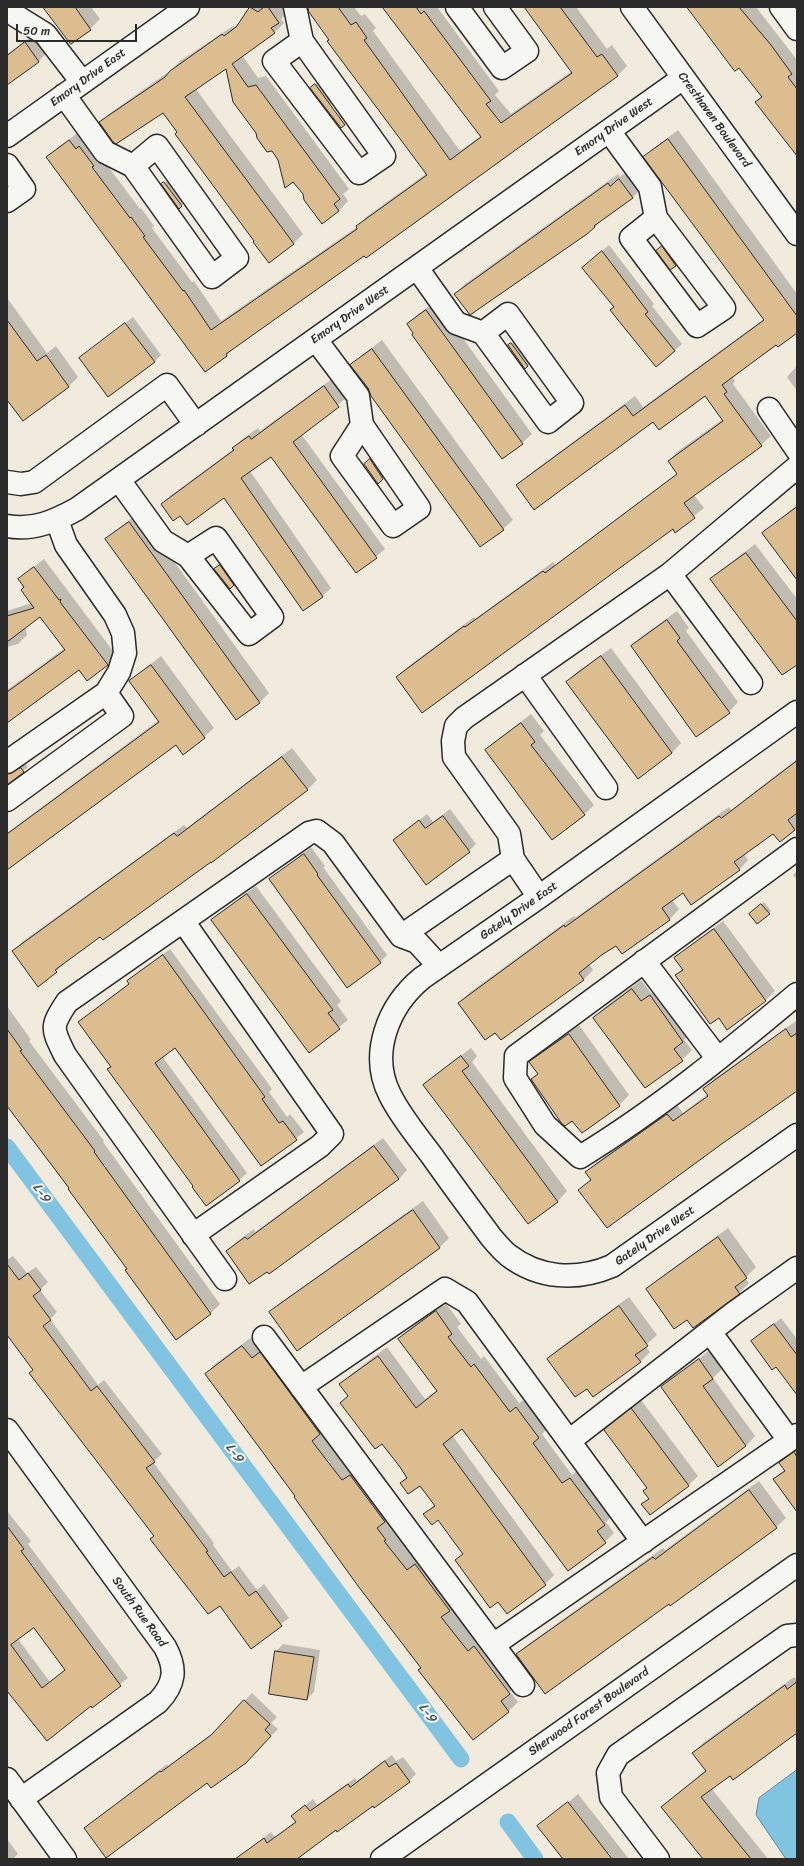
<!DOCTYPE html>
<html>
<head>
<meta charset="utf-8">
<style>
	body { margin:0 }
	#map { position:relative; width:804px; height:1866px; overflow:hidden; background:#f1ebde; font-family:Sriracha,sans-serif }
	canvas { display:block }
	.frame { position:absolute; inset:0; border:8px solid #2b2b2b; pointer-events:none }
	.scale { position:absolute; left:16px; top:24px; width:121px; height:18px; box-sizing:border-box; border:2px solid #2b2b2b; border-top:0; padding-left:5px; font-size:12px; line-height:14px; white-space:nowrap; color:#2b2b2b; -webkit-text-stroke:3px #f6f6f2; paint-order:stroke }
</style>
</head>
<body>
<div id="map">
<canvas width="804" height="1866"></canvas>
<div class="frame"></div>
<div class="scale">50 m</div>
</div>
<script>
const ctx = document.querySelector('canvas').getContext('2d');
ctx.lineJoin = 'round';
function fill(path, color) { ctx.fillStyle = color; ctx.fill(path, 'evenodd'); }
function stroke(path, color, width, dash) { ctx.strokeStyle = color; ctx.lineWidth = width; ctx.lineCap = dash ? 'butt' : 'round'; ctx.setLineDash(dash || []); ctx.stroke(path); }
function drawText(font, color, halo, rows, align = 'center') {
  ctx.font = font + ' Sriracha,sans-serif'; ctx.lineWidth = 4; ctx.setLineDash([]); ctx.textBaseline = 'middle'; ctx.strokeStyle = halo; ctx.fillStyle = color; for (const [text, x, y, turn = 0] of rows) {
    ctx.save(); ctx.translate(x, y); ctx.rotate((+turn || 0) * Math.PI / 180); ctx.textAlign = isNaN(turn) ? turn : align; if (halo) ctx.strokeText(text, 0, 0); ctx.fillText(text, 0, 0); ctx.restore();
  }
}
const water = new Path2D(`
	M797,1770V1859H786L756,1815L759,1798Z`);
fill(water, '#81c4e2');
stroke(water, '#5f8799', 1);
fill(new Path2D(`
	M44,7H91L100,19L90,29L71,43Z
	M252,7H283L287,13L281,19L284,23L274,33L242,55L258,78L266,76L349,189L343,194L348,201L339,211L303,194L272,150L257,133L226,67L195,88L303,234L294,243L269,262L163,112L100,122L110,113L170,71L180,61L233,26L234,27L241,22Z
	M309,7H354L361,16L365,14L376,28L373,31L460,151L481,136L383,7H437L499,91L495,95L511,114L572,71L525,7H576L607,49L612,45L627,66L618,75L366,257L364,255L236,346L227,355L205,371L48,157L57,148L79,132L101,157L140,209L141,208L154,226L152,228L192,282L194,281L221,321L357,227L366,217L427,173Z
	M688,7H756L797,60V150L763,96Z
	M35,34L48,51L39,61L7,84V54Z
	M320,80L334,100L330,105L311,88Z
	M678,130L797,294V331L732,377L735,381L733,384L771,436L761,445L694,495L704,508L675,531L673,528L397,677L406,668L474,617L475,619L553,562L555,565L678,473L669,461L678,451L723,419L705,395L518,485L527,476L635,396L643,407L764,319L645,157L654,148Z
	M629,170L642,188L633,197L602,219L595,227L456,294L465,284L618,174L620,177Z
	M169,179L186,201L181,206L163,184Z
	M667,242L680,260L671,268L662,246Z
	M609,245L654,304L652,306L682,344L656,366L614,307L583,268Z
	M7,298L47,353L56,346L78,377L69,386L23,420L7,398Z
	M436,301L532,434L522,443L415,333L408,324L417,315Z
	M133,317L161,355L154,362L80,358Z
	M516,339L532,361L527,366L509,346Z
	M382,340L513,520L503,529L369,388L352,365L361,356Z
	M796,367H797V391L787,377Z
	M332,379L346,398L301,434L385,549L357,572L271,455L250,471L331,588L323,596L303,610L224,496L181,514L162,504L170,496L234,449L241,440L258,428L260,431Z
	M375,456L387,474L378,482L369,460Z
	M797,505V578L763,533Z
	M139,513L269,693L260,702L237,719L106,539L116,530Z
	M755,544L797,599V663L711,579L721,570Z
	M44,559L116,655L107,665L80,669L7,721V690L65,648L41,616L25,627L27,635L18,644L7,647V611L32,603L25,587L19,579Z
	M225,561L238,580L234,585L216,569Z
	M677,611L689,628L686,631L738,702L729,712L632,646L641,637Z
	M611,648L681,743L672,753L567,682L577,672Z
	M161,656L214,728L204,737L176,744L7,869V833L159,720L130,681Z
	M531,714L544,731L540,735L594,805L584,815L486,750L496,741Z
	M292,748L317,780L307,790L211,861L100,935L65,961L56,972L13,952L22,942L184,825L187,828Z
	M797,759V828L780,840L773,832L744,854L748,860L739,870L683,892L672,900L679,909L670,919L622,953L616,945L589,964L593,970L584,979L501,1039L495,1031L459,1003L469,993L574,916L575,918L729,807L731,810Z
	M26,764L28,767L7,783V770H14Z
	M450,809L476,844L469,851L394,840L427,814L433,822Z
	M311,847L325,866L323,867L387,955L380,962L270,880Z
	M797,871V880L793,875Z
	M256,886L341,1001L337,1005L348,1020L309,1051L213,920L221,912Z
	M764,902L771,911L769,913L752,912Z
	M723,921L775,991L766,1000L719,1016L676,976L683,968L676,958L685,949Z
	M170,949L272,1089L269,1092L287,1117L290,1114L304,1132L262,1165L175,1047L162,1056L247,1173L239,1180L194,1186L109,1069L112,1066L79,1022L130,983L128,981L136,974Z
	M641,980L651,993L659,986L692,1032L684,1040L692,1050L682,1060L645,1087L594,1018L604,1008Z
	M7,1006L31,1040L29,1041L104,1141L103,1142L220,1304L211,1313L176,1338L128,1269L7,1105Z
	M796,1021L797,1089L580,1190L591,1179L586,1173L596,1163L677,1105L683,1113L708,1094L704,1089L714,1079Z
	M579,1025L629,1095L619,1105L582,1132L573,1119L532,1080L539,1073L531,1062L540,1052Z
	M471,1048L477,1056L472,1062L567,1191L558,1201L528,1223L425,1085L434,1076Z
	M383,1138L407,1170L399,1179L227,1251L235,1243L254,1229L255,1232Z
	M423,1201L449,1238L440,1247L297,1350L271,1312L280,1303Z
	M728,1228L756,1267L745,1278L749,1283L739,1293L693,1327L687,1319L647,1289L657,1280Z
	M13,1256L27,1273L36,1267L48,1282L40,1290L57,1312L50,1319L98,1385L104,1380L162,1454L153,1462L214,1543L213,1545L232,1571L239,1566L257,1590L264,1584L289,1618L251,1647L220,1605L155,1536L7,1335V1260Z
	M629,1297L657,1335L645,1346L650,1352L640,1362L587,1387L549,1359L558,1349Z
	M445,1302L461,1324L457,1327L481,1359L484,1356L519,1403L526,1399L548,1428L542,1434L572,1475L580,1469L613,1515L606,1522L614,1533L605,1542L568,1570L462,1428L452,1435L554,1575L545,1584L456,1560L463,1553L439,1519L425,1514L435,1504L420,1484L402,1483L408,1477L341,1384L350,1375L387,1347L425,1399L437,1390L399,1339L408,1330Z
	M781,1318L797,1339V1393L776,1365L752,1342Z
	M252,1337L416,1561L425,1555L458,1600L451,1608L478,1643L484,1637L518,1684L510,1692L518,1702L509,1711L473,1739L297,1495L206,1374L215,1364Z
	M709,1351L722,1369L713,1378L755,1436L746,1446L718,1466L662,1387L672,1378Z
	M641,1400L698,1476L689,1485L650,1514L643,1504L649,1498L648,1488L605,1430Z
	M797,1448V1510L774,1479L785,1469L780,1463Z
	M759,1481L786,1518L776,1527L669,1603L517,1654L527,1645L663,1548L665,1550Z
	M7,1511L31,1541L28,1544L128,1678L92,1706L7,1689ZM34,1627L66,1669L50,1682L18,1639Z
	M283,1644L320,1650L314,1692L307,1699L276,1651Z
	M794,1677L797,1680V1732L711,1788L768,1859H704L662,1807L706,1770L693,1753L703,1743Z
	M252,1693L277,1717L271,1723L278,1729L253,1754L208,1781L85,1828L167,1764L168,1766L218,1729Z
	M392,1755L396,1761L403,1757L416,1774L409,1781L286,1859L238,1858L271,1832L275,1837L296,1821L292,1816L313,1799L317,1805L355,1778L357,1781Z
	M578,1794L629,1859H564L539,1827Z
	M7,1839L18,1854L13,1859H7Z`), '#0003');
stroke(new Path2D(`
	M7,1147L461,1759
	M508,1822L535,1859`), '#81c4e2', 17);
const building = new Path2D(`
	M43,7H75L91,30L71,44Z
	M250,7L258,12L264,7H268L279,23L271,28L275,33L232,64L248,87L256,85L340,199L334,204L339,211L322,224L304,200L303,194L293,182L285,188L278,160L272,151L267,152L257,138L256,133L233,102L226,69L185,97L294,244L269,263L253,242L254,241L175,134L177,132L163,113L116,144L113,142L99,122L165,77L170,71L222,34L224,36L236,27Z
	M308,7H338L351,25L356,22L367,38L364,40L450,160L481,137L382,7H416L421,14L424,11L491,101L486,104L501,123L572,73L524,7H560L597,57L602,54L618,76L366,258L364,256L226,354L227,356L205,372L46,157L69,140L76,149L79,146L94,166L92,167L130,218L131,217L145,236L143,237L183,291L184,290L211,330L357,229L356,226L427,175L327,41L329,40L309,12Z
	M687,7H739L771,45L792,74L788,77L797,89V156L755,102L762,97L739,68L735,71Z
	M25,42L39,62L7,85V56Z
	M315,84L345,125L341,128L310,88Z
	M668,139L797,316V333L778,347L776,345L722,385L727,392L724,394L762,446L684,503L695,518L675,533L673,529L422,713L396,677L464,626L465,627L543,571L545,573L677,474L668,461L723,421L705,396L659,430L653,422L534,510L516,485L625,405L633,416L764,320L643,157Z
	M619,179L633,198L594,226L595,227L587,234L470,315L454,294L608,183L610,186Z
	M164,182L182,206L179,209L161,184Z
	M662,246L676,266L670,270L656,251Z
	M602,251L648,312L645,314L675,351L656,367L610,310L614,307L582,268Z
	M426,310L523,444L502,459L412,335L413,333L407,324Z
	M7,320L37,361L46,355L69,387L23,421L7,400Z
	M125,323L155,362L108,397L79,358Z
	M511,343L528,366L525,369L508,345Z
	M372,349L504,530L480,547L371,396L368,388L350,365Z
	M324,386L339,407L293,442L377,558L356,573L271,457L241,478L323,597L303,611L224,498L187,525L180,516L173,521L161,504L234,450L232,448L249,436L251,439Z
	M370,459L383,479L378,484L364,464Z
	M797,507V580L762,533Z
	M129,522L260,703L236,720L105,539Z
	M746,553L797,621V665L782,675L710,579Z
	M220,565L234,585L230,589L214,569Z
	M34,567L59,600L61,599L60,602L108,665L87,681L79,670L7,723V692L65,650L40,617L7,642V616L34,608L21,590L24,587L18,579Z
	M667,620L680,638L677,641L730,713L696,737L631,646Z
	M601,656L672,753L638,779L566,682Z
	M151,665L205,738L183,755L176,745L7,870V834L159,722L129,681Z
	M521,723L535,742L531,745L585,815L552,840L485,750Z
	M282,757L308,790L211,863V862L103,940L100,937L55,970L57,972L38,987L12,951L174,833L177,836Z
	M797,761V813L788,820L795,830L780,842L773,834L734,862L740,870L691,905L683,893L662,908L670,920L622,954L616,946L603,954L579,973L584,980L501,1040L495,1033L485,1040L458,1003L564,925L565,927L719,816L721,818Z
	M21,768L24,772L7,785V774Z
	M443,816L470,852L426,885L393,840L419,820L425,828Z
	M304,854L318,874L317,875L381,963L347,988L269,879Z
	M247,894L333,1010L328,1013L340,1029L309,1053L211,920Z
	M761,904L770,914L757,924L749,914Z
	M714,929L766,1001L727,1030L719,1018L710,1024L675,975L683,970L674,958Z
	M163,955L265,1097L262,1099L279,1123L283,1121L297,1140L261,1166L175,1048L155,1063L240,1181L206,1206L192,1187L193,1186L107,1069L111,1067L78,1022L129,984L127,981Z
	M632,989L641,1001L650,995L683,1042L674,1049L683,1061L645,1088L593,1018Z
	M7,1029L22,1050L20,1051L95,1151L94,1152L211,1314L176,1340L125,1270L127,1269L68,1189L69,1188L7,1106Z
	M786,1029L791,1037L797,1033V1091L723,1143L607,1228L578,1190L591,1180L585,1172L667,1114L673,1121L708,1096L703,1089Z
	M569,1034L620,1106L582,1133L572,1121L565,1126L562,1124L531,1079L538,1074L529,1062Z
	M461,1056L469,1066L462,1071L558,1202L528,1224L423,1085Z
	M374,1146L399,1179L269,1274L267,1272L249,1284L226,1251L245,1237L247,1239Z
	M413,1210L440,1248L297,1351L269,1312Z
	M718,1237L747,1278L735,1287L740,1294L693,1328L687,1320L674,1329L646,1289Z
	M7,1264L19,1280L28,1273L41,1290L33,1296L51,1320L43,1326L91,1391L97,1386L155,1462L146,1468L208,1551L206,1552L224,1577L231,1572L249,1596L256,1591L282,1626L251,1649L220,1606L208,1614L150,1539L154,1536L29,1373L33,1370L7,1335Z
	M619,1306L648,1346L635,1355L641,1362L593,1397L587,1389L575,1397L547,1359Z
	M436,1311L452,1334L448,1337L471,1367L474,1364L510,1412L516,1407L539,1438L533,1443L562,1483L570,1478L605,1525L597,1531L606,1543L568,1571L462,1429L443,1444L546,1585L507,1614L498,1602L490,1608L455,1560L463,1554L454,1542L438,1520L432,1525L423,1514L435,1506L420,1486L408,1494L400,1483L407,1478L400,1467L382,1444L375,1449L340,1403L348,1396L339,1384L378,1356L416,1408L437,1391L398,1339Z
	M774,1324L797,1355V1395L776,1367L772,1370L751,1341Z
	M242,1346L252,1358L260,1352L320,1434L312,1441L328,1462L342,1480L350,1475L385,1522L377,1528L386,1540L384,1541L407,1570L415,1564L450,1611L441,1617L468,1651L474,1646L510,1694L501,1701L509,1712L473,1740L418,1670L421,1668L358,1586L294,1497L295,1496L205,1374Z
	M699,1359L713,1379L703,1386L746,1446L718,1467L661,1387Z
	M631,1408L689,1486L650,1515L641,1504L649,1499L643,1491L647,1488L604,1430Z
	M794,1452L797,1457V1512L773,1479L785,1471L779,1463Z
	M749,1490L777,1528L670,1606L669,1604L545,1694L516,1654L653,1557L655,1559Z
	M7,1526L24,1549L21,1551L121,1686L92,1708L91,1706L47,1741L7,1691ZM34,1628L65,1670L42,1688L11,1645Z
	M275,1651L314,1657L307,1700L269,1694Z
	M797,1682V1733L733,1780L730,1776L701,1797L751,1859H703L661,1807L706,1771L692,1753L785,1685L787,1689Z
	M244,1700L270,1724L265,1730L271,1736L246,1763L211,1788L207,1783L106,1858L84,1828L160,1771L161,1772L211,1735Z
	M385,1761L389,1767L396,1763L410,1782L374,1808L373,1806L337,1832L336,1830L297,1859H235L264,1838L267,1843L296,1822L291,1816L305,1805L310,1811L348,1784L350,1787Z
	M568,1802L612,1859H563L537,1826Z`);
fill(building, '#dcbd8f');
stroke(building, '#2b2b2b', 1);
const minor = new Path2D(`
	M9,7L16,16L45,34L82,82
	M295,7L302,41L384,156L359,173L274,61L302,41
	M457,7L502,68L527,51L495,7
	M632,7L797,234
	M781,7L797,29
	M64,95L105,152L133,166L212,277L237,258L157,146L133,166
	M609,131L650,187L656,218L631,238L697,326L724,308L656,218
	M7,136L188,7
	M7,165L24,189L7,201
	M417,268L456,323L483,333L548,422L572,403L508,314L483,333
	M316,340L358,396L362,425L342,456L393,526L419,508L362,425
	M769,409L797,450
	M119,480L163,541L188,556L249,634L272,617L216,538L188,556
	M7,482L21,484L34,482L167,385L196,425
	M7,526C33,531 55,521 77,509L683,78
	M670,574L751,683
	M525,675L606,788
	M797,712L539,897L422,978C388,1006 369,1054 390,1095C401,1117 417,1136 432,1156C451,1183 471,1210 491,1237C496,1243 502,1250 508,1255C539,1279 577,1281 612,1266L797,1135
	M7,762L106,693L119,672L125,653L123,633L115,615L66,545L57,520
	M7,800L122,716L106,693
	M797,849L516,1056L515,1078L545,1125L580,1157C657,1110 728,1052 797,994
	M539,897L513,859L509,834L454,757L453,741L456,726L464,718L670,574L797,467
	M183,921L332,1134L320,1146L193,1235
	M401,936L513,859
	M644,961L718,1059
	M225,1279L65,1055C52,1028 50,1028 67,1002L309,833L317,831L333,843L401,936L417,942L439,966
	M710,1332L789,1440
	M264,1337L523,1685
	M301,1387L445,1289L467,1302L643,1542
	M7,1430L165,1647C177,1669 175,1684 158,1702L21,1799
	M569,1441L734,1313L797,1268
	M493,1645L797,1435
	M7,1779L65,1859
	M382,1859L797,1565
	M658,1859L611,1797L608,1773L618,1755L787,1636L797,1635`);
stroke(minor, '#2b2b2b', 25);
stroke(minor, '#f6f6f2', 22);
drawText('12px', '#2b2b2b', '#f6f6f2', [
	["Emory Drive East",88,78,-36],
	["Cresthaven Boulevard",714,120,54],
	["Emory Drive West",614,127,-35],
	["Emory Drive West",350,315,-35],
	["Gately Drive East",519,911,-35],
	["Gately Drive West",655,1236,-35],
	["South Rue Road",139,1612,54],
	["Sherwood Forest Boulevard",589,1712,-35]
]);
drawText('italic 13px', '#455962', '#f6f6f2', [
	["L-9",41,1193,53],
	["L-9",234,1453,53],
	["L-9",427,1713,53]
]);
</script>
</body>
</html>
